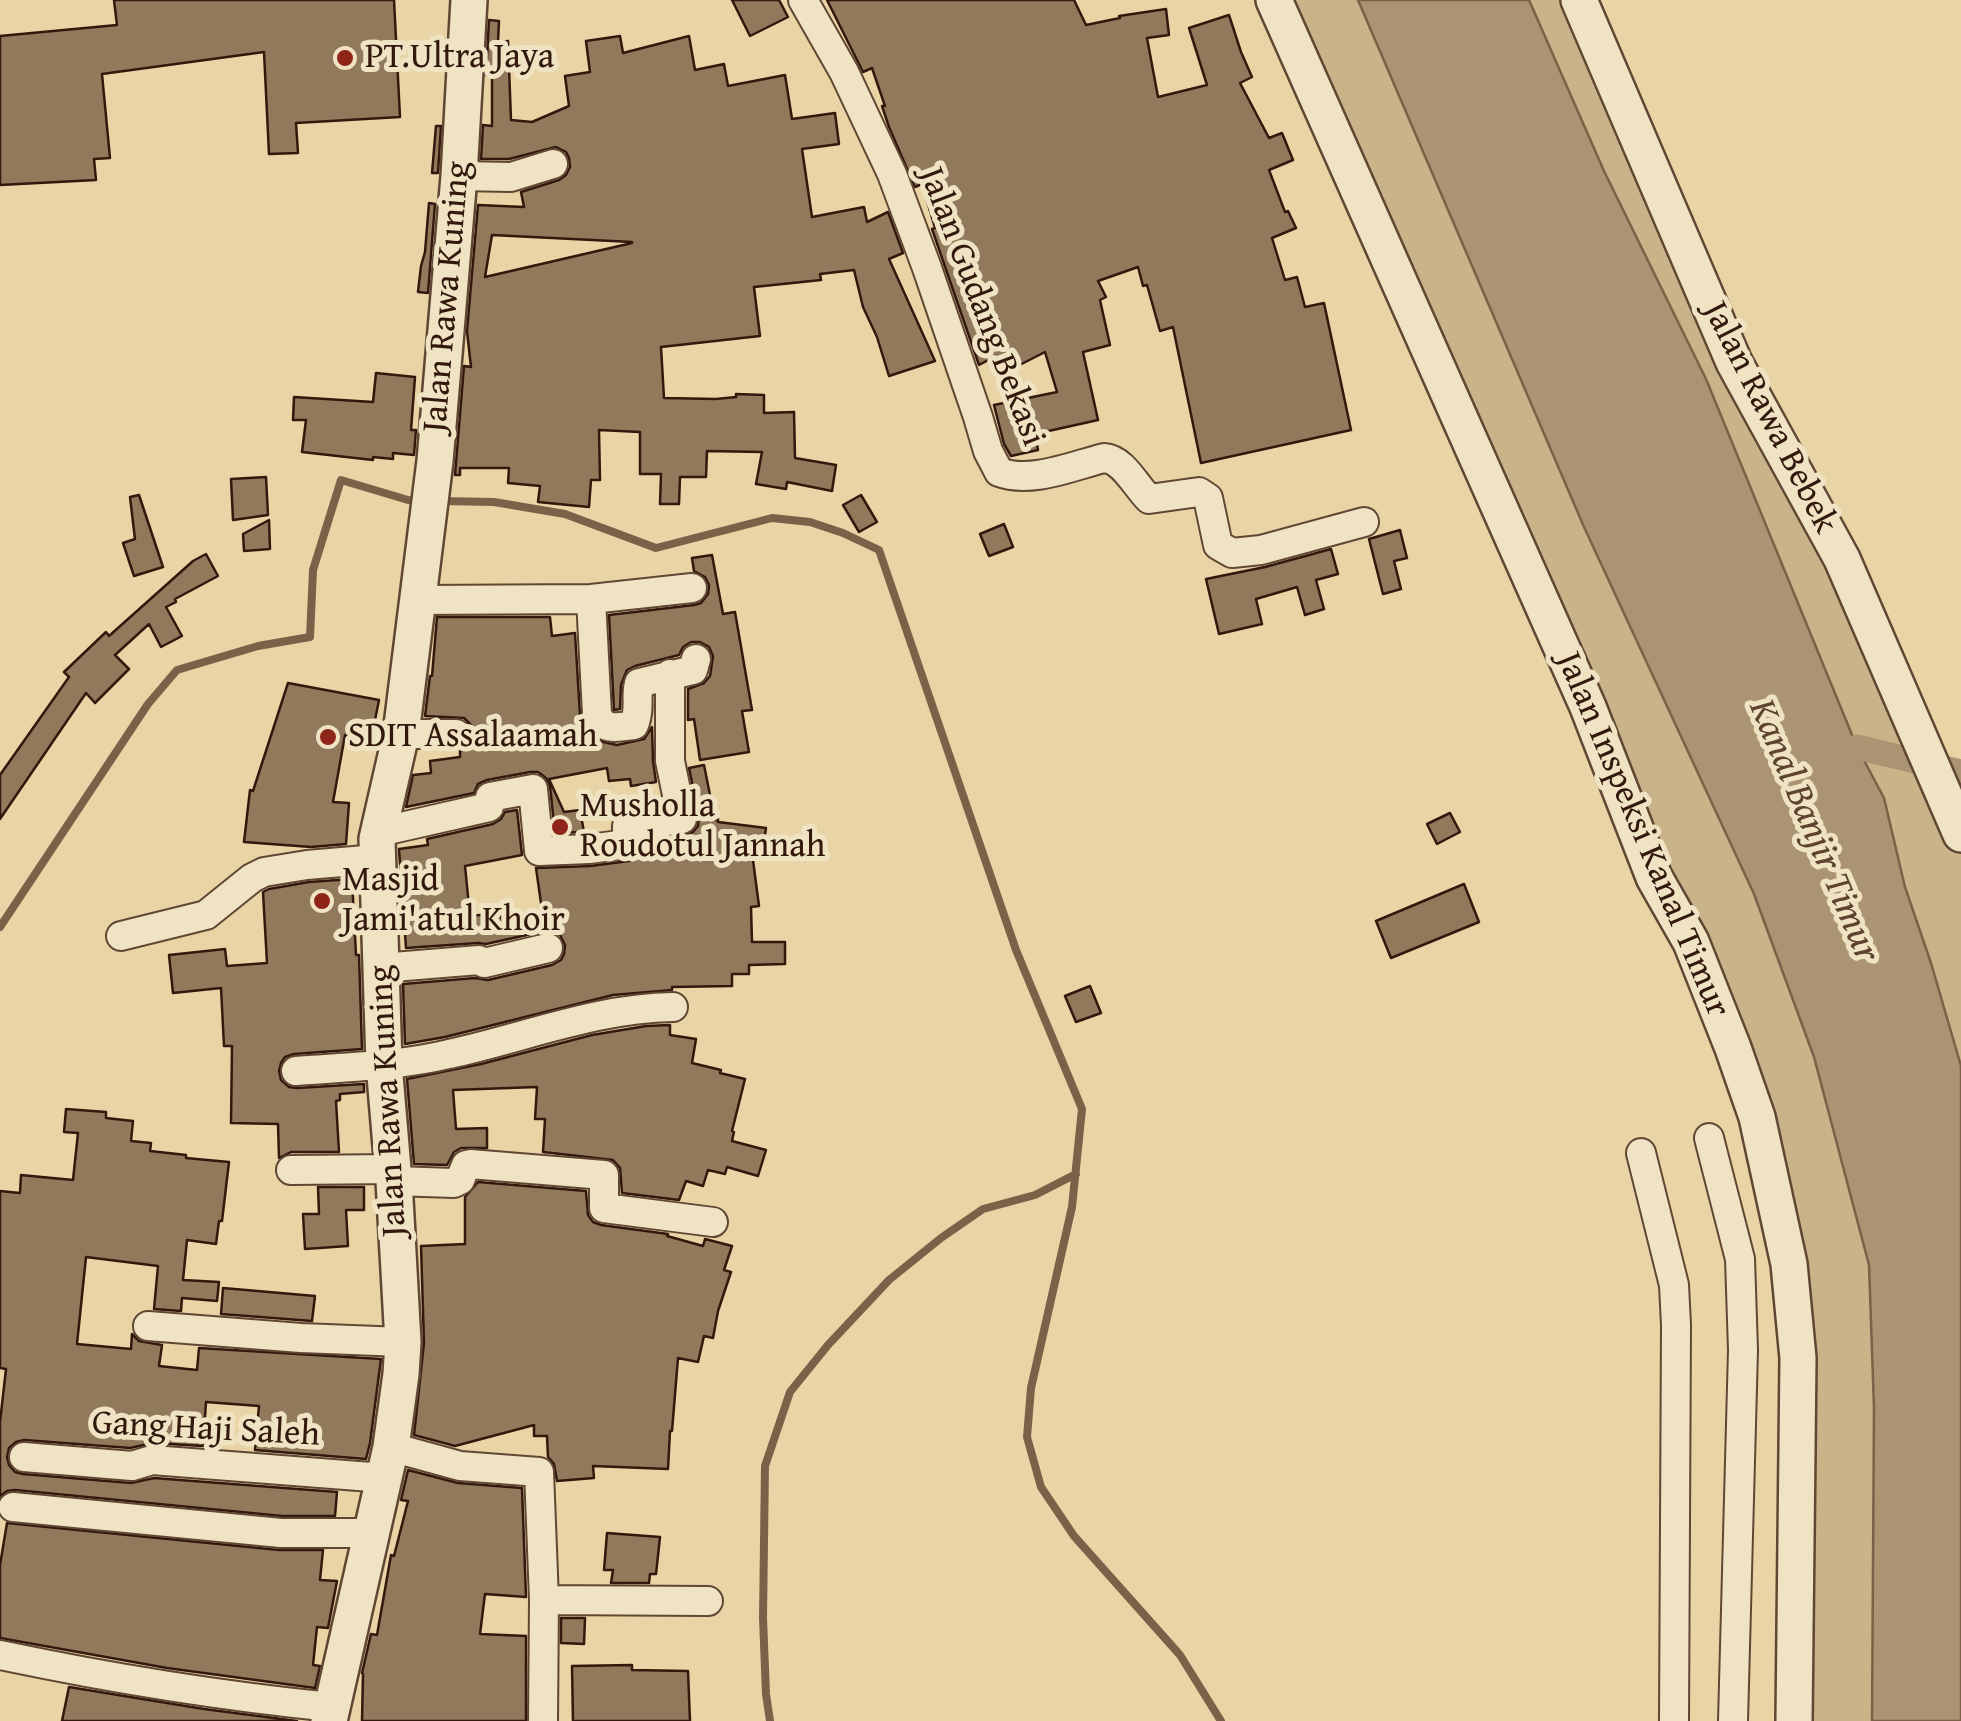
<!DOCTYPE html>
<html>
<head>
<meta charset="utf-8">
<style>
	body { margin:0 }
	canvas { display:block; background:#e8d4a4 }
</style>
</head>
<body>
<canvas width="1961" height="1721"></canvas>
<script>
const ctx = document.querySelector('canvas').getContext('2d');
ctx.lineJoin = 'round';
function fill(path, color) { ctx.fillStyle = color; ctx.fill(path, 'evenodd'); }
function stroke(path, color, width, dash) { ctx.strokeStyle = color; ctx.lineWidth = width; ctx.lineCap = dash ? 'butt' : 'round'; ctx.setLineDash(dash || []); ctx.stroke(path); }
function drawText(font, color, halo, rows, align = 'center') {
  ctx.font = font + ' "Gentium Book Plus",serif'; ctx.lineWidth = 10; ctx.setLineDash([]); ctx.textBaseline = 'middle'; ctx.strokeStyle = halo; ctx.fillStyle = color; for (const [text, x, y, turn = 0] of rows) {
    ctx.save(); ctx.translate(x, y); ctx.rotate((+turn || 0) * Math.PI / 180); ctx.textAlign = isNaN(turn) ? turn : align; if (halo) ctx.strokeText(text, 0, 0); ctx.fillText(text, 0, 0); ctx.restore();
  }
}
fill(new Path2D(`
	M1274,0H1358L1584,527L1754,894L1814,1057L1869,1265L1874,1408L1872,1721H1794L1798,1358L1740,1068Z
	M1529,0H1579L1961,834V1066L1931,963L1905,887L1884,798L1857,747L1706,379L1604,171Z`), '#c9b48a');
const water = new Path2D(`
	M1358,0H1529L1604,171L1706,379L1857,747L1884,798L1905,887L1931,963L1961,1066V1721H1872L1874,1408L1869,1265L1814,1057L1754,894L1584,527Z`);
fill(water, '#aa9471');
stroke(water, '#7a6249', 2.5);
stroke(new Path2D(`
	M441,501L494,502L565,514L656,548L772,518L810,522L843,533L879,550L1016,950L1082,1109L1072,1207L1031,1388L1027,1437L1041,1487L1074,1536L1180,1655L1221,1721
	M0,927L148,704L177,670L258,646L310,637L313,570L341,480L408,500L422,501
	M770,1721L766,1694L763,1618L765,1466L790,1392L828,1345L889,1280L941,1238L983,1209L1035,1195L1076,1174`), '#7a6249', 8);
stroke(new Path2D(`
	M1857,747L1961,772`), '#aa9471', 25);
const building = new Path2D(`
	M114,0H394L400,117L296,123L298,153L269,154L264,52L102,74L110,158L94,159L96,180L0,185V36L117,25Z
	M732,0H779L788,17L750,36Z
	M827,0H1074L1086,25L1120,18L1119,16L1166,9L1169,35L1147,38L1158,97L1207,85L1189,28L1229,15L1241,52L1252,77L1240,83L1269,138L1282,133L1293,160L1269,170L1285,212L1288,211L1296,228L1272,238L1285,280L1297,277L1305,307L1324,303L1351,430L1201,463L1173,327L1160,331L1147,285L1143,286L1138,267L1098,281L1106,297L1100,300L1110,345L1083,352L1098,420L1035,434L1038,450L1011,456L1004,444L994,405L1057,392L1045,352L1002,374L994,357L979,365L932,229L935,228L922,184L915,187L889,127L882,106H885L872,68L863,72Z
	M489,20L499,21L498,42L508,41L511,120L532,122L569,106L565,76L590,72L586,41L620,36L623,53L689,36L695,70L724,64L728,86L785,75L792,119L835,113L839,144L802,149L812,217L864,207L867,222L888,212L903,253L889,259L935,361L889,376L877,337L863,307L854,270L820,274L821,280L754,287L760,336L661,347L664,398L716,399L736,397V394L764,395V413L794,412L795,458L836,465L832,491L787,482L786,489L756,484L762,452L707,451L706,477H680L679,504H660L661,474H640V432L599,430L600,480H591L589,507L538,502L540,486L508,483L509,468H460V475H455L464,366L471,367L467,331L478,205L524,207L521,192L559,180L566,175L570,167L569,158L566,152L556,147L509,159H481L483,125L492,126V75H486ZM492,235L632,242V243L485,277Z
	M436,126H441L438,173H432Z
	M429,203L435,204L428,293L418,292L421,266L425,252Z
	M376,373L415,377L411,430H416L414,455L393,453V459L373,457V460L302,452L306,420H293L294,397L373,402Z
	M266,477L268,515L233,520L231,479Z
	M139,495L163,567L134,576L123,543L135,539L130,497Z
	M861,495L877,522L859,532L843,505Z
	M269,520L270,549L244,551L243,534Z
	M1004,524L1013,547L989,556L980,534Z
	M1400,530L1407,558L1394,561L1401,589L1383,594L1369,539Z
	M1331,549L1338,574L1316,580L1324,609L1305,615L1297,587L1256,599L1262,624L1219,634L1206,579L1265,567Z
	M206,554L218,576L175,599L176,602L166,607L182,636L161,647L149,624L115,655L129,669L95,703L86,693L0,819V775L69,677L64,672L106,632L109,636L193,561Z
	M712,555L723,614L735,612L752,710L742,711L749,752L700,760L694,719L688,720V689L704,683L710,676L713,656L709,647L700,642H691L683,647L679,655L635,666L627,670L621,685L620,709L614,710L609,615L694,605L701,603L708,594L709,585L705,577L694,571L692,558Z
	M437,617H550L552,636L575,633L580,715L584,727L599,741L617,745L644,739L652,727L653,761L656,782L631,786L630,779L609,781L607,768L549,779L564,812L580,810L584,832L555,833L550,786L546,778L538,772H530L487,780L478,784L474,793L406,807L413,775L431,773L430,761L460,757V751L471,744L473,735L472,726L464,718L425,716L430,676H432Z
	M288,683L379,700L371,740L345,735L333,802L349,803L346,844L311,847L244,842L250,790L253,791Z
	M704,765L715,820L718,819V822L766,828L763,847L751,845L759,906L751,907L752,942H785V964L749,965V974H732V986L672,987V990L613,995L445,1037L405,1044L403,984L475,978L488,980L552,965L561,960L564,954L565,945L560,935L554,932L545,931L486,944L478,943L406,948L399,849L428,845L427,839L493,824L501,819L505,812L517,810L522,855L465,866L470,916L501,913L502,924H544L536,868L590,866L629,861L642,853L644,841L684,836L692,833L698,826L699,816L689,768Z
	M1450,813L1460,832L1437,844L1427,824Z
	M352,879L356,955H359L362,1049L294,1054L285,1057L281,1063L279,1071L281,1080L289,1087L297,1088L364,1084V1092L340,1094V1100L336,1101L339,1152H291L279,1158L278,1124L231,1123L232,1046H224L221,988L173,993L169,955L225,949L227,966L267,963L263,892L269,889L309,882Z
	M1464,884L1479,922L1391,958L1376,921Z
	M1090,986L1101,1013L1076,1022L1065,996Z
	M670,1025V1035L696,1039L692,1063L721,1070L720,1073L745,1079L732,1131L734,1132L732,1141L766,1150L758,1176L727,1167L725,1174L708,1170L703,1186L686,1181L679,1200L622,1193L620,1168L613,1160L543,1152L545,1119H535L537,1087L453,1090L456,1129L487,1128V1148H461L454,1152L447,1165L414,1164L407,1079L481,1064L592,1035L646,1026Z
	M66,1109L106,1112V1118L133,1121L131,1141L151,1143L150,1151L186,1155V1158L229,1162L222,1221H219L216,1244L187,1240L183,1280L219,1282L217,1301L182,1298L181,1311L154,1309L158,1266L86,1257L77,1344L131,1349L132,1334L139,1341L162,1345L159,1366L197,1370L199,1348L381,1359L370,1443L366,1459L255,1450L259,1406L206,1402L203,1446L153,1443L130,1448L24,1440L16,1442L9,1448L7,1457L9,1465L15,1472L23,1474L131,1483L154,1478L337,1492L335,1516H282L15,1490L7,1491L0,1496V1422L6,1369L0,1368V1191L20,1193L21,1175L73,1180L78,1133L64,1132Z
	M478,1182L586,1191L588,1215L593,1222L601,1225L668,1234L667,1236L703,1246L705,1239L732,1246L724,1270L731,1272L718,1311L713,1338L704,1336L698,1362L678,1358L672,1431H670L668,1469L593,1466L594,1478L557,1481L554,1464L548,1457L547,1436H534V1425L455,1446L414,1435L424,1343L421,1246L465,1244V1197Z
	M318,1187H364V1210H346L348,1246L305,1249L303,1214H319Z
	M223,1288L315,1296L312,1321L221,1314Z
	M408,1470L458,1483L522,1488L526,1597L485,1594L480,1634L526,1636V1721H362L363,1674L362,1673L371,1634L377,1635L391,1555L394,1556L408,1501L401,1500Z
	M7,1523L279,1550H323L320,1580L337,1581L328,1628L317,1627L313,1665L320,1666L315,1688L167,1668L0,1638V1565Z
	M607,1533L660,1537L656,1574H650L649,1583H611L613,1570H604Z
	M561,1618H585L584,1644L561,1643Z
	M632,1665V1670L688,1671L690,1721H573L572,1666Z
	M69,1687L204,1709L297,1721H62Z`);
fill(building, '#917a5c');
stroke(building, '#33180d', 2.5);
const minor = new Path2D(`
	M803,0L844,72L892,174L927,268L978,417L988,451L999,472C1031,484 1072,466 1104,458C1123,459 1135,485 1149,499L1199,492L1208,498L1218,545L1232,553L1261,550L1364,522
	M459,176L511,177L553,164
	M591,599L597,714C603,732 619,727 634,725C641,708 635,698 639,683L693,670L696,659
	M417,600L591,599L692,588
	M401,734H456
	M379,832L489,807L490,797L533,789L539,851L589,849L627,844V826L682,819L670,761V674
	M121,936L206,915L252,878L264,872L307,865L377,859
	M381,968L479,960L484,963L548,948
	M296,1071C347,1067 399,1066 449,1054C523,1038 596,1008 673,1007
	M1709,1138L1740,1259L1743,1350L1733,1721
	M1641,1153L1674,1285L1676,1325L1674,1721
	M291,1170L393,1169
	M394,1181L454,1183L460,1180L466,1165L470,1164L604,1175V1208L713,1222
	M148,1326L301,1338L403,1342
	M391,1447L460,1466L539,1472L544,1600L543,1721
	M24,1457L132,1466L152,1460L384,1478
	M13,1507L281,1533H371
	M544,1600L708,1601
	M0,1655C109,1678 220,1696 331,1707`);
const tertiary = new Path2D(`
	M1274,0L1588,707L1654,877L1691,942L1733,1048L1757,1117L1789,1264L1798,1358L1794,1721
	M1579,0L1734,362L1842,559L1961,834
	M329,1721L391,1447L401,1374L403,1342L394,1181L384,1064L377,839L401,734L435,461L459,176L469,0`);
stroke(minor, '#604733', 32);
stroke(tertiary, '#604733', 40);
stroke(minor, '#f0e3c4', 28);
stroke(tertiary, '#f0e3c4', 35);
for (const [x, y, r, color] of [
	[345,58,10,"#8f2418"],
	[328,737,10,"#8f2418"],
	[560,827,10,"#8f2418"],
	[322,901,10,"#8f2418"]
]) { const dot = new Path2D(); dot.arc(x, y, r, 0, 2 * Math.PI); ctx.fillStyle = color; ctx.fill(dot); stroke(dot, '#f0e3c4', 4); }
drawText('35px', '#33180d', '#f0e3c4', [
	["PT.Ultra Jaya",365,58],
	["SDIT Assalaamah",348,737],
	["Musholla",580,807],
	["Roudotul Jannah",580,847],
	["Masjid",342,881],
	["Jami'atul Khoir",342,921]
], 'left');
drawText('35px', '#33180d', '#f0e3c4', [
	["Jalan Rawa Kuning",448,297,-85],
	["Jalan Gudang Bekasi",981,307,69],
	["Jalan Rawa Bebek",1769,418,63],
	["Jalan Inspeksi Kanal Timur",1642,835,67],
	["Jalan Rawa Kuning",389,1101,-93],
	["Gang Haji Saleh",206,1430,3]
]);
drawText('italic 38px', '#5d4330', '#f0e3c4', [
	["Kanal Banjir Timur",1813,831,67]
]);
</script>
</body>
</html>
